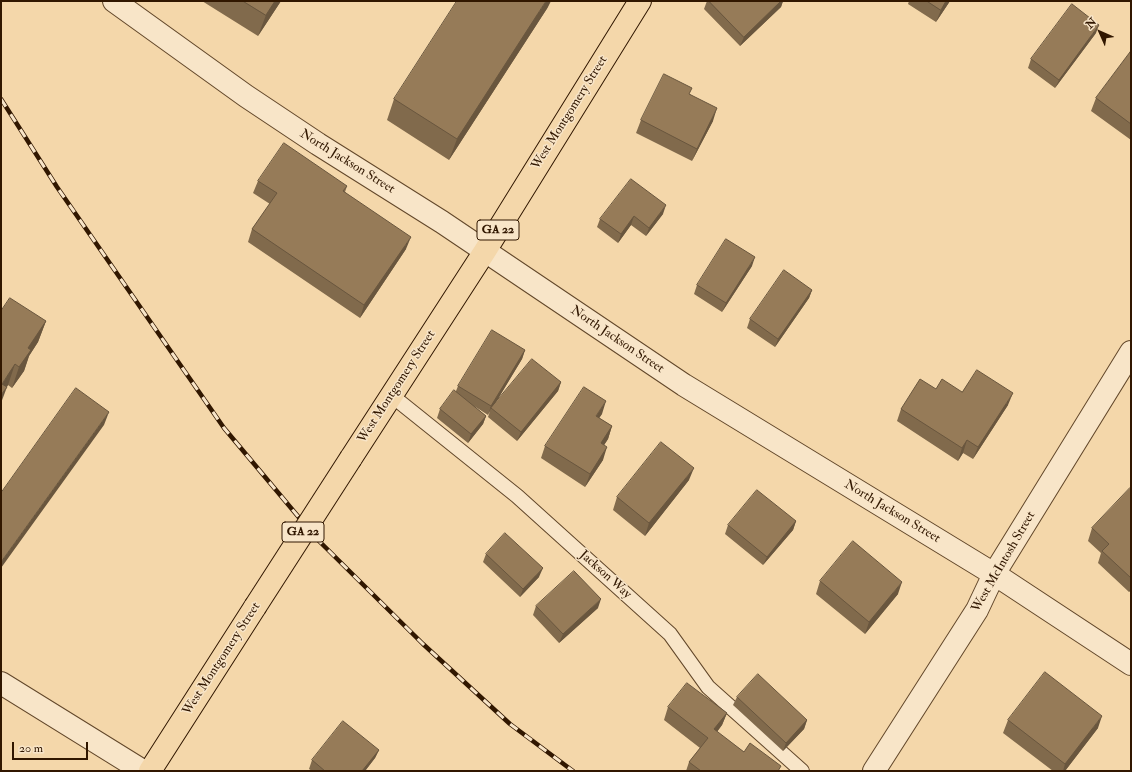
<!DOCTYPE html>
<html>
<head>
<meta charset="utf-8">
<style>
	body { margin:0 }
	#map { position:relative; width:1132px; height:772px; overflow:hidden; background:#f4d7aa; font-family:"IM FELL Double Pica",serif }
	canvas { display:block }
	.frame { position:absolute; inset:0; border:2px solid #311700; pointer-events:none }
	.north { position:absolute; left:1080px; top:12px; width:40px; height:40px; -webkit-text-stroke:3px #f8e5c8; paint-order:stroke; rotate:315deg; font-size:11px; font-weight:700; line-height:16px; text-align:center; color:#311700 }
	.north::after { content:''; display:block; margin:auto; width:14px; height:18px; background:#311700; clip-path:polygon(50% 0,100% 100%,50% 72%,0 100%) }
	.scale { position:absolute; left:12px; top:742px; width:76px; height:18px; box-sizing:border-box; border:2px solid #311700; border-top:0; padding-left:5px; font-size:12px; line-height:14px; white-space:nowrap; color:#311700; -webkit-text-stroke:3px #f8e5c8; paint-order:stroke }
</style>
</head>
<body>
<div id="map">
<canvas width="1132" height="772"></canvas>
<div class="frame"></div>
<div class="north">N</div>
<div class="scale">20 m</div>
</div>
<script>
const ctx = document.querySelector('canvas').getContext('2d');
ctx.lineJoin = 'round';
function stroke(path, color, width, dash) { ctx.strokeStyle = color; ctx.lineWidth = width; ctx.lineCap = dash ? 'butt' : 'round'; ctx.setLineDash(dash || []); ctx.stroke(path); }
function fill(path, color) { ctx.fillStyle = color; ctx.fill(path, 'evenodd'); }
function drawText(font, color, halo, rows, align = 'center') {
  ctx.font = font + ' "IM FELL Double Pica",serif'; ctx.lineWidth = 3; ctx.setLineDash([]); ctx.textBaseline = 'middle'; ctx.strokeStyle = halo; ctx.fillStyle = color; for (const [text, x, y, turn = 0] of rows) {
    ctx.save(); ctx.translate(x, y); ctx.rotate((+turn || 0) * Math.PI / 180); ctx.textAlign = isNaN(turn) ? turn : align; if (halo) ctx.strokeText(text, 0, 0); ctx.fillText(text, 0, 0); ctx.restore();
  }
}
const lane = new Path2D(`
	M391,395L517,496L670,634L708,687L802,771`);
const street = new Path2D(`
	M114,1L246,96L318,144L442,222L684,385L1002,579L1131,664
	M1,683L143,771
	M874,771L977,610L994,574L1131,352`);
const primary = new Path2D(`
	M351,458L485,251L640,1
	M150,771L255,607`);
stroke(lane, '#62472a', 16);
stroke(street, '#62472a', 24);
stroke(primary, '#311700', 24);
stroke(lane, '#f8e5c8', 14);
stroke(street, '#f8e5c8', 22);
stroke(primary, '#f4d7aa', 22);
const rail = new Path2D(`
	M1,99L57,187L224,428L317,539L423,644L510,724L573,771`);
stroke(rail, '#311700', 4.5);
stroke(rail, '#f8e5c8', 3, [9]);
const primaryBridge = new Path2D(`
	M255,607L351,458`);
stroke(primaryBridge, '#311700', 24, []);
stroke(primaryBridge, '#f4d7aa', 22);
fill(new Path2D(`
	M202,1H281L258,36Z
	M707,1H783L781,7L740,46L704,9Z
	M909,1H950L936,22L908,4Z
	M548,7L449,160L387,120L394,99Z
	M1096,33L1055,88L1028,68L1031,59Z
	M1131,51V140L1091,111L1096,98Z
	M690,94L713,121L692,161L636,133L641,120Z
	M258,181L347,186L345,192L406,249L360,318L248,242L252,229L270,204L253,193Z
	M663,214L646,236L631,225L618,243L597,227L600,219Z
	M752,266L722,312L694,294L697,285Z
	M812,290L809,298L775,347L747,328L750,319Z
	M1,311L46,321L38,342L29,356L24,371L12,388L8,385L7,387Z
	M525,350L522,359L494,405L561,382L558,391L517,441L488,417L490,411L488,415L474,406L486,416L483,424L468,443L437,418L440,409L456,391L458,386Z
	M936,389L962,392L1008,405L973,459L963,453L958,461L897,421L901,409Z
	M602,414L599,418L612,426L608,439L604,445L603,460L585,487L541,458L545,446Z
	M689,480L645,536L613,510L617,497Z
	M1131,489V590L1129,592L1098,563L1101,553L1088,541L1092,528Z
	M796,521L793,530L763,565L725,534L728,525Z
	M486,554L539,577L520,597L483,562Z
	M820,581L898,594L865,634L816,594Z
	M536,606L598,608L559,643L533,615Z
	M737,697L807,720L804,729L783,751L733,705Z
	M668,707L727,713L722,725L717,732L744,752L779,771H686L689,762L700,748L664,720Z
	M1008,720L1098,728L1065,771H1053L1003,733Z
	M379,750L375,758L365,771H312L309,769L312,760Z`), '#816a4c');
fill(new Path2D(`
	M275,1H281L258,36L266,15Z
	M546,1H551L548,7L449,160L457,139Z
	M781,1H783L781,7L740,46L744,37Z
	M946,1H950L936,22L941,10Z
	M1099,25L1096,33L1055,88L1059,80Z
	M717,108L713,121L692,161L697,149Z
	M666,205L663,214L646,236L649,228Z
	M634,216L631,225L618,243L621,234Z
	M411,237L406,249L360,318L364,305Z
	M755,257L752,266L722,312L726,303Z
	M812,290L809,298L775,347L778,339Z
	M46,321L38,342L29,356L24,371L12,388L19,367L28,348Z
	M525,350L522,359L492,409L491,408L488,415L491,406Z
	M15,364L8,385L1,395L2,384Z
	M561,382L558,391L517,441L521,432Z
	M7,387L1,403V395Z
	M1013,393L1008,405L973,459L978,447Z
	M606,401L602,414L592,428L596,416Z
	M109,412L104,425L1,568V562Z
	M486,416L483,424L468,443L471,434Z
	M612,426L608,439L597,456L601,443Z
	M967,440L963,453L958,461L962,448Z
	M607,447L603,460L585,487L590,474Z
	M694,468L689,480L645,536L649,523Z
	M796,521L793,530L763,565L767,557Z
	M543,568L539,577L520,597L523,589Z
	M902,582L898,594L865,634L869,622Z
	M1131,586V590L1129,592Z
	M601,599L598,608L559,643L563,634Z
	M727,713L722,725L709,742L714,729Z
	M1102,716L1098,728L1065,771H1063L1065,764Z
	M807,720L804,729L783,751L786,743Z
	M379,750L375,758L365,771H362Z`), '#69563e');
const building = new Path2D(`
	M243,1H275L266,15Z
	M457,1H546L457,139L394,99Z
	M709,1H781L744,37Z
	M927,1H946L941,10Z
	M1072,4L1099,25L1059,80L1031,59Z
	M1131,51V124L1096,98Z
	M664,74L692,88L689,94L717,108L697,149L641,120Z
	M284,143L347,186L343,191L411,237L364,305L252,229L277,193L258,181Z
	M631,179L666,205L649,228L634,216L621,234L600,219Z
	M726,239L755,257L726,303L697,285Z
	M784,270L812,290L778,339L750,319Z
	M10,298L46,321L28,348L31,350L19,367L15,364L2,384L7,387L1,395V311Z
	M492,330L525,350L491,406L458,386Z
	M532,359L561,382L521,432L491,408Z
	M977,370L1013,393L978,447L967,440L962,448L901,409L920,379L936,389L942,379L962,392Z
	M584,387L606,401L596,416L612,426L601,443L607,447L590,474L545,446Z
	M76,388L109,412L1,562V493Z
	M454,390L486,416L471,434L440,409Z
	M661,442L694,468L649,523L617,497Z
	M1130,488L1131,489V578L1102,551L1109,544L1092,528Z
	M757,490L796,521L767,557L728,525Z
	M505,533L543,568L523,589L486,554Z
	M853,541L902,582L869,622L820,581Z
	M574,571L601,599L563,634L536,606Z
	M1045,672L1102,716L1065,764L1008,720Z
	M758,674L807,720L786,743L737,697Z
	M687,683L727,713L714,729L744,752L750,743L781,766L778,771H701L689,762L708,738L668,707Z
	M343,721L379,750L362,771H325L312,760Z`);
fill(building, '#967b58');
stroke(building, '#69563e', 1);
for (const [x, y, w] of [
	[498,230,42],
	[303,532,42]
]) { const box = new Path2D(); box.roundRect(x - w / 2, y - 10, w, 20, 3); ctx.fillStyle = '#f8e5c8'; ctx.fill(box); stroke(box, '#311700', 1); }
drawText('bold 12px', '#311700', null, [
	["GA 22",498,230],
	["GA 22",303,532]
]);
drawText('13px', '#311700', '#f8e5c8', [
	["West Montgomery Street",570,113,-58],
	["North Jackson Street",347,162,32],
	["North Jackson Street",617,340,34],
	["West Montgomery Street",397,387,-57],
	["North Jackson Street",892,512,31],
	["West McIntosh Street",1004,562,-60],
	["Jackson Way",605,575,42],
	["West Montgomery Street",222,659,-57]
]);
</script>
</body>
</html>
